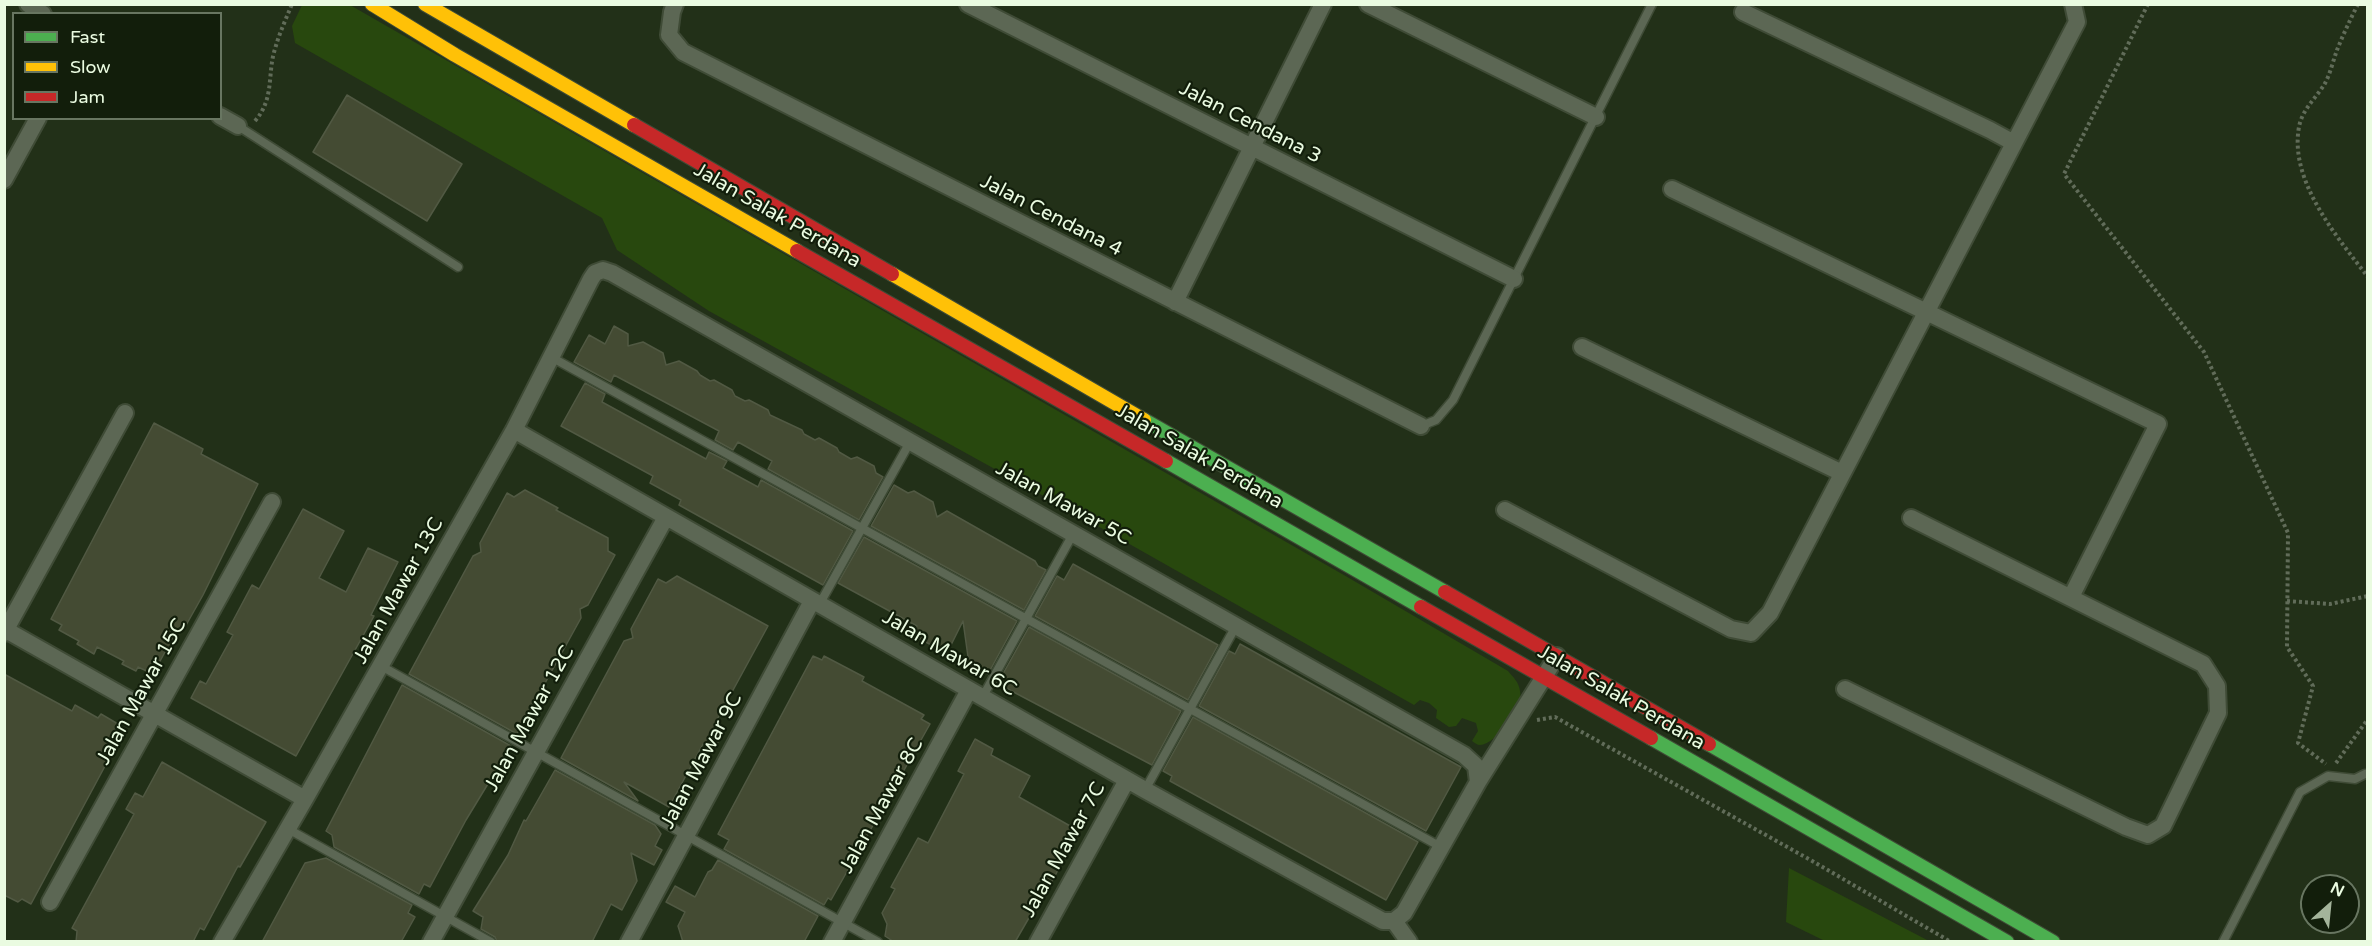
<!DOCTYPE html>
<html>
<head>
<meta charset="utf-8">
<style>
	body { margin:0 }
	#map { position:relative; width:2372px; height:946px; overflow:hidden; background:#223018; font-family:"Varela Round",sans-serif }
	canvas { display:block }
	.frame { position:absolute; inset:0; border:6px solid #eafbe1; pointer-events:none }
	.legend { position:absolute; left:12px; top:12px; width:210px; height:108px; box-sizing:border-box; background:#121e0b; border:2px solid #687661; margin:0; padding:8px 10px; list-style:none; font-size:18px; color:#eafbe1 }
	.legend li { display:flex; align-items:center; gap:12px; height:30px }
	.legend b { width:30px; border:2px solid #687661 }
	.north { position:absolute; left:2300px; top:874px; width:60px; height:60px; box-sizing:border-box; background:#121e0b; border:2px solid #687661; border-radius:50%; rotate:27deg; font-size:16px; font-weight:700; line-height:24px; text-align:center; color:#eafbe1 }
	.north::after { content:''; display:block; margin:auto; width:21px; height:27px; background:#a4b49b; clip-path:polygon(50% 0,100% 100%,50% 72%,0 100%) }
</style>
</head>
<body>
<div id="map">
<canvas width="2372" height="946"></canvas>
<div class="frame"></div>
<ul class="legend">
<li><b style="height:8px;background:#4caf50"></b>Fast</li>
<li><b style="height:8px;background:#ffc107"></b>Slow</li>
<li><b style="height:8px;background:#c62828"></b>Jam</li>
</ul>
<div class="north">N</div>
</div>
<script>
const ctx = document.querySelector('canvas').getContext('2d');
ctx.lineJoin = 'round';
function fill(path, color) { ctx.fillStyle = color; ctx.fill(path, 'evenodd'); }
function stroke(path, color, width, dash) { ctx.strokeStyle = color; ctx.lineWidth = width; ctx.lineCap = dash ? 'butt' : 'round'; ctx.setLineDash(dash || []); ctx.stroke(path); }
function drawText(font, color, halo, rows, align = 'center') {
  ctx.font = font + ' "Varela Round",sans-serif'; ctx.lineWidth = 4.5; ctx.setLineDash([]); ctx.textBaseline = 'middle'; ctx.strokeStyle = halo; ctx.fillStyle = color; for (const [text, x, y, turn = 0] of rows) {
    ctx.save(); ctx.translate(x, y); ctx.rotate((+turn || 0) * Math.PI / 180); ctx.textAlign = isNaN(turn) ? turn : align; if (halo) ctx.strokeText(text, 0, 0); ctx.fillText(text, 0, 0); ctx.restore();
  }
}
fill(new Path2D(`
	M302,5H350L1349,578L1508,671C1513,677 1519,682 1520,691C1524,706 1497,744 1480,745C1477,745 1475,743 1472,741L1478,731L1476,723L1462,718L1456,726L1449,727L1436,718L1437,710L1429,703L1420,700L1414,705L1087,520L709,311L617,250L602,218L295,43L292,26Z
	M1789,868L1929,941H1825L1786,922Z`), '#28480e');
const building = new Path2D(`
	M347,95L462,164L427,221L313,152Z
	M614,326L628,334V346L643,342L663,353L666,365L679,361L697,371L700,375L710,381L714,380L732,390L735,396L745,401L749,400L768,410L770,415L802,430L804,434L815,440L819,438L837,448L839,452L851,459L857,457L874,466L876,473L883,477L859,520L768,469L772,461L738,442L733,450L715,440L719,431L614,375L611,382L574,362L589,335L605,344Z
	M585,383L605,394L602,402L706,459L709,452L727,461L723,468L758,487L761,480L853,531L823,585L679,505L681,500L650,483L653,476L561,426Z
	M154,423L203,449L201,454L258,484L203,595L185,627L182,626L168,653L165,652L153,674L138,667L136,671L122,664L124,661L97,647L94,654L77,644L79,641L59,630L62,625L51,619Z
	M894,485L908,493L914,491L933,502L937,517L947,511L1035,561L1038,566L1046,570L1024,610L871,526Z
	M525,490L558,508L556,510L608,538V551L615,555L588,605L580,609L581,618L517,734L409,674L473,556L481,552L480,543L507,493L514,497Z
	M303,509L344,531L319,578L346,592L368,548L398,562L371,615L374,616L296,756L191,698L200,681L206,684L233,635L227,632L252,585L259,589Z
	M864,537L1017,621L988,674L969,664L963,621L947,653L912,635L917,626L838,583Z
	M1073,564L1218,645L1188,700L1035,616L1057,576L1064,580Z
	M677,576L768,626L714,725L724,731L714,749L703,744L669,807L624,782L638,801L561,758L624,641L633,638L631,629L658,579L666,583Z
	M1029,627L1181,711L1152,765L1004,687L1006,684L999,681Z
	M1240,644L1461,767L1426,831L1199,706L1229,651L1235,654Z
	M813,656L822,660L824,656L864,677L862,681L924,715L921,719L930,724L831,900L828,898L824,905L724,849L729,840L718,834Z
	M4,674L72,711L75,705L98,718L101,714L118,724L112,736L119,740L31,904L22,899L18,902L4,895Z
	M402,685L511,746L466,820L430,887L424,884L419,894L334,847L332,835L326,831Z
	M1193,717L1418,842L1386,900L1170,781L1172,776L1163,771Z
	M975,739L993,749L991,755L1030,776L1019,797L1079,831L1043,898L1041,897L1015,942H894L885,936L887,924L882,913L895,889L891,887L918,838L928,843L964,774L958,771Z
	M162,762L266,822L240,867L238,866L204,930L200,928L193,942H76L77,931L72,928L134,814L126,809L135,793L143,797Z
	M555,770L655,825L661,834L655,846L662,850L654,865L631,853L637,881L622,910L611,904L592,942H497L495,937L481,929L483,917L473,911L508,855L524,820L526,821Z
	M326,858L412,905L408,913L415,917L401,942H262L305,863Z
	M718,860L818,916L804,942H683L678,926L685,912L666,902L675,886L695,897L708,872L712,870Z`);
fill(building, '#444b33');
stroke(building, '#515943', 1.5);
const lane = new Path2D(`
	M238,126L458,267
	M551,357L1441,847
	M1421,426L1436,420L1453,400L1652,4
	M819,605L910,442
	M381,666L878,942
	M982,698L1073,534
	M1145,790L1236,626
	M288,829L491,942
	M2223,942L2300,792L2328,776L2355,779L2365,774`);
const street = new Path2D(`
	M28,4L43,14
	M675,4L672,12L669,35L683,52L1421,426
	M968,4L1514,279
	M1368,4L1596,117
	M1743,12L1990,130L2014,143
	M220,116L238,126
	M4,180L38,118
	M1672,189L2158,424L2071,597
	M1175,302L1323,4
	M1582,347L1842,473
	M514,430L1145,790L1383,921H1394L1404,913L1478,782L1557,656
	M1505,510L1731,629L1751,633L1770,613L2077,22L2073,4
	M6,630L305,799
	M4,633L125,413
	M1845,689L2126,827L2148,835L2163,826L2218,713L2217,686L2203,664L1911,518
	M50,902L272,502
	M1394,921L1409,942
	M222,942L305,799L514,430L591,279L595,273L603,270L612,273L1464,755L1476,766L1478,782
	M431,942L666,517
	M629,942L812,601
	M832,942L969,690
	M1038,942L1127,780`);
const fast = new Path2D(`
	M1144,420L1445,592
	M1166,461L1421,607
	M1651,738L2007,942
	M1709,744L2053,942`);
const slow = new Path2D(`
	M372,4L455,55L797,251
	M425,4L634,125
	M892,274L1144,420`);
const jam = new Path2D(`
	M634,125L892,274
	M797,251L1166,461
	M1445,592L1709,744
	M1421,607L1651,738`);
stroke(lane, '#3f4b36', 11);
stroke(street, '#3f4b36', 20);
stroke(fast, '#3f4b36', 16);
stroke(slow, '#3f4b36', 16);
stroke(jam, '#3f4b36', 16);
stroke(new Path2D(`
	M2148,4L2064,174L2204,352L2288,533L2287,647L2313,686L2298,743L2326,764
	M2358,4C2350,20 2343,35 2337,50C2333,61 2330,75 2324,85C2315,99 2302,110 2299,127C2289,181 2337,237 2368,277
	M255,121C275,98 267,73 275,49C279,34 286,19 292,4
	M2287,601L2330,604L2368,596
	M1537,720L1555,717L1814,862L1951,942
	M2336,763L2368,719`), '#616c59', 4, [3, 3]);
stroke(lane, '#5c6754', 8);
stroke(street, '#5c6754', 16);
stroke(fast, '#4caf50', 14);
stroke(slow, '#ffc107', 14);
stroke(jam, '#c62828', 14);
drawText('20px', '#eafbe1', '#121e0b', [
	["Jalan Cendana 3",1250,123,27],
	["Jalan Salak Perdana",777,216,30],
	["Jalan Cendana 4",1051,216,27],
	["Jalan Salak Perdana",1199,457,30],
	["Jalan Mawar 5C",1063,504,29],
	["Jalan Mawar 13C",399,591,-61],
	["Jalan Mawar 6C",949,654,30],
	["Jalan Mawar 15C",142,692,-61],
	["Jalan Salak Perdana",1621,698,30],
	["Jalan Mawar 12C",530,719,-61],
	["Jalan Mawar 9C",702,761,-62],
	["Jalan Mawar 8C",882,806,-61],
	["Jalan Mawar 7C",1064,850,-61]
]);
</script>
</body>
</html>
